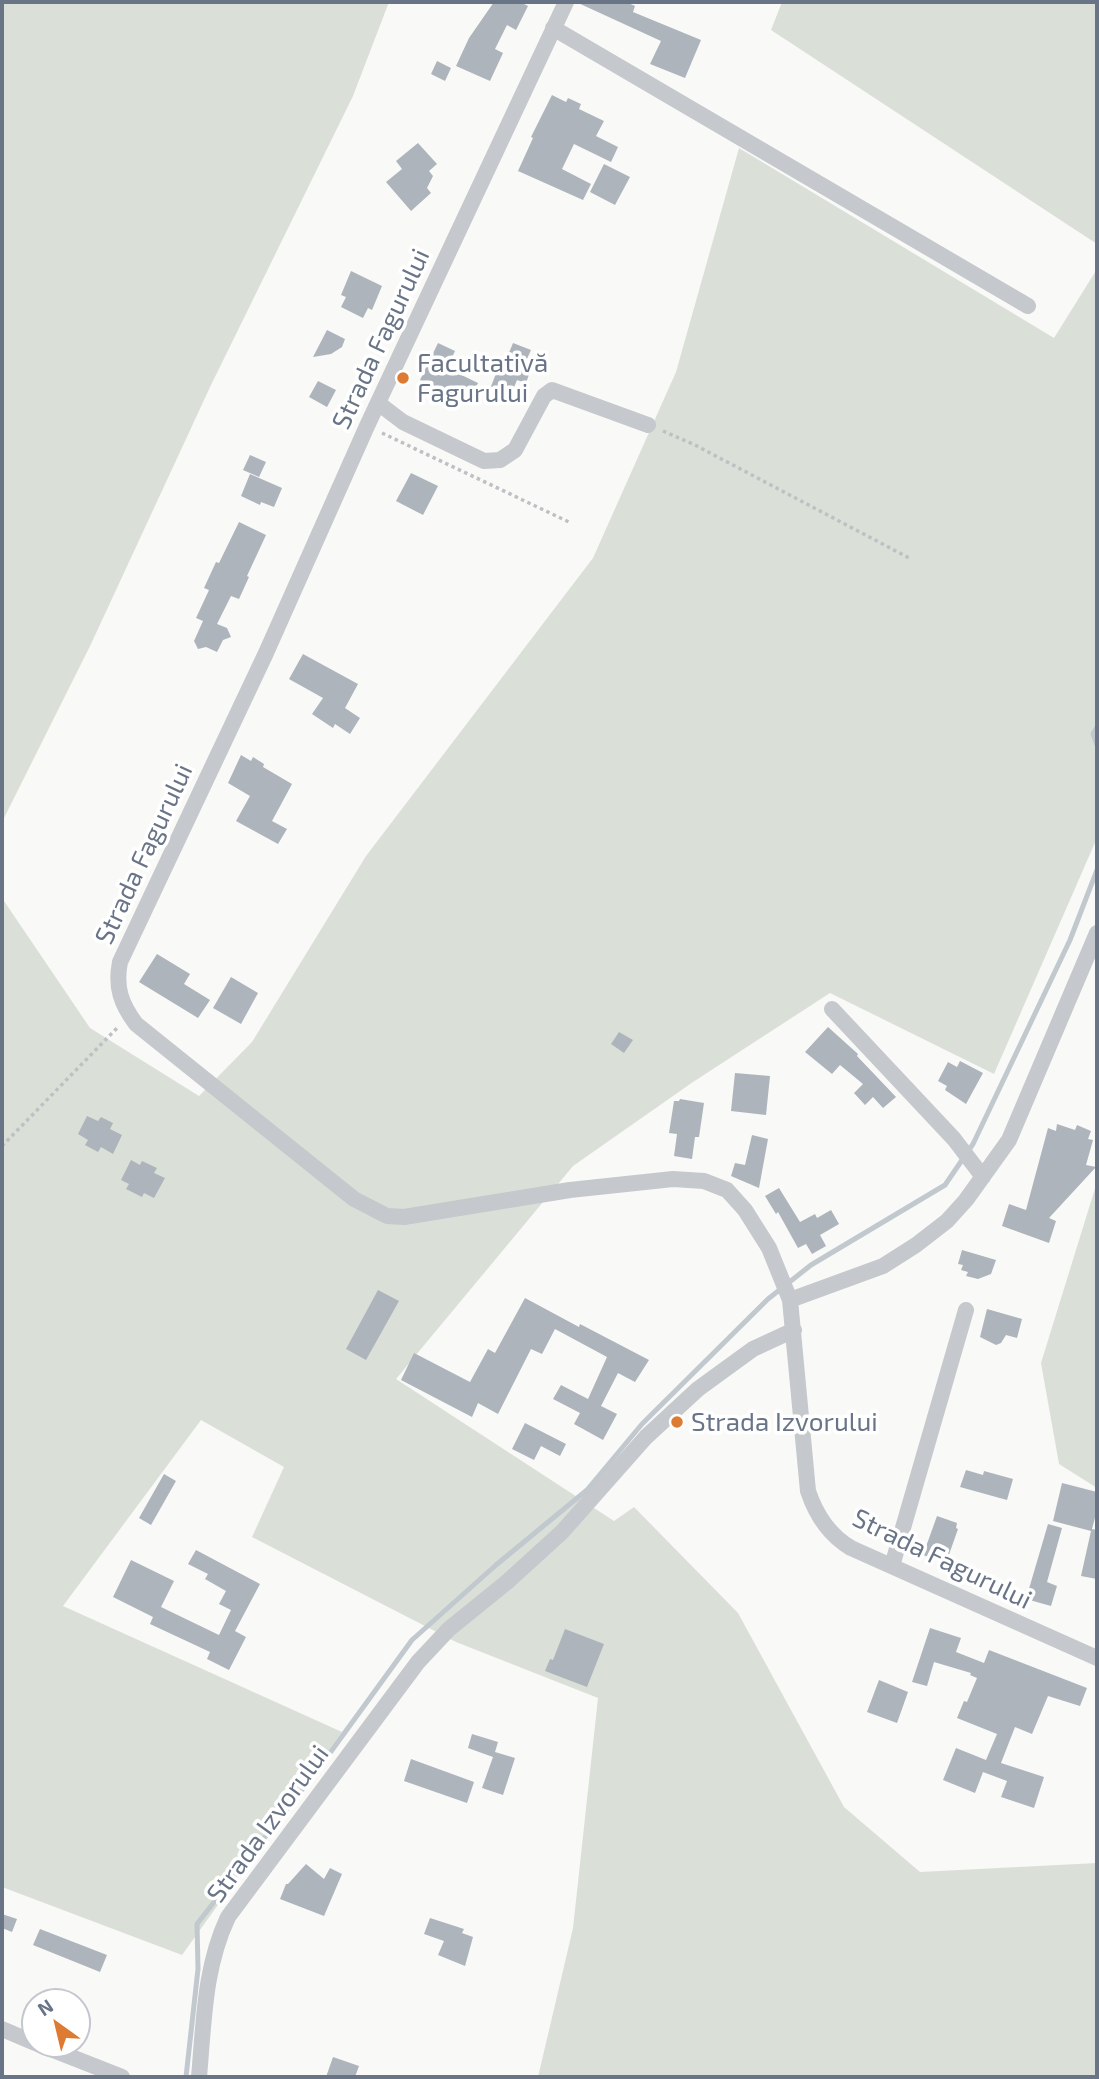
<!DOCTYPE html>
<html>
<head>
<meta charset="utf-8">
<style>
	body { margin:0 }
	#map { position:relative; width:1099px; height:2079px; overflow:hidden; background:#f9f9f7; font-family:"Exo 2",sans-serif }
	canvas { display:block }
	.frame { position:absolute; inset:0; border:4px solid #697487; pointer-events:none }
	.north { position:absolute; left:21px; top:1988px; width:70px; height:70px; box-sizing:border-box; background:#fff; border:2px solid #c3c7cf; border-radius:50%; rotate:326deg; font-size:19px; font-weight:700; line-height:28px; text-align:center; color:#697487 }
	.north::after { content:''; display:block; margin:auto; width:24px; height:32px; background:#dd7b33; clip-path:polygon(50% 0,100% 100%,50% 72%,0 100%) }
</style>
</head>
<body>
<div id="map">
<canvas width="1099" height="2079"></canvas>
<div class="frame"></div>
<div class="north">N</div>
</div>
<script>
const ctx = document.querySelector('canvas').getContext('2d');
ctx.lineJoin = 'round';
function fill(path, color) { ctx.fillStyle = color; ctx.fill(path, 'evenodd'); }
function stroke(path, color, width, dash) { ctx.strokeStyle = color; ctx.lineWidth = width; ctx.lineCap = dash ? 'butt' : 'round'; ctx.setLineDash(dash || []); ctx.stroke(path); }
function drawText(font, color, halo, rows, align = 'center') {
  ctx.font = font + ' "Exo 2",sans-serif'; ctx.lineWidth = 7; ctx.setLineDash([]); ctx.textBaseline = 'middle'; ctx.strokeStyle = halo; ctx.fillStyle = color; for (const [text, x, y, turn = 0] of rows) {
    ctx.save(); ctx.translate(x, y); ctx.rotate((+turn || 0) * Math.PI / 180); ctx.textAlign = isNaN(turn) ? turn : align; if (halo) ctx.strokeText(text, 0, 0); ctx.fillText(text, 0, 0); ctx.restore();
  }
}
fill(new Path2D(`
	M2,2H389L353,96L211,385L91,644L2,822Z
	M782,2H1097V244L771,30Z
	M739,148L1054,338L1097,269V838L994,1074L830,993L693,1082L573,1166L396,1379L614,1521L634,1507L738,1613L844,1807L920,1872L1097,1863V2077H538L573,1928L598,1698L456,1642L252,1537L284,1467L201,1420L63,1606L342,1732L182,1955L2,1887V898L90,1028L199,1096L252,1042L366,856L593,558L676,372Z
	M1097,1182V1488L1059,1464L1041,1363Z`), '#dae0d8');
stroke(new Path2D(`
	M1097,727L1093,734L1097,745
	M186,2077L198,1969L197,1924L319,1768L412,1640L496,1565L587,1490L642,1424L768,1299L811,1265L945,1185L973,1144L1070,940L1097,870`), '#c1c8ce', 5);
fill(new Path2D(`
	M494,2H520L528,6L516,30L507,25L495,49L503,53L490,81L456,66L469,38Z
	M576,2H626L635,6L633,12L701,40L685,78L650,64L661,41Z
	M437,61L451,68L445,81L431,74Z
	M552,95L566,102L568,98L581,104L579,109L604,121L596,136L618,147L611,162L574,144L562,169L591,184L583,200L518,171L533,138L531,137Z
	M418,143L437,164L429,171L433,176L427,188L431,193L411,211L386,182L402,169L396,161Z
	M604,164L630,177L615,205L590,192Z
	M351,271L382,286L372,310L368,308L363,318L341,307L346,297L341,295Z
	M327,330L345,339L342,347L331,354L313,357Z
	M438,343L455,351L447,368L478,383L469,401L420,380Z
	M513,343L531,350L524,366L531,369L526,383L517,380L510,397L490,389L502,358L506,360Z
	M318,381L336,390L327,407L309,397Z
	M250,455L266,462L259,477L243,470Z
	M411,473L438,486L423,515L396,501Z
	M250,474L282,488L274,507L261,502L260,505L241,496Z
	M239,522L266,535L247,576L249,577L239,599L231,596L217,624L227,628L231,637L223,640L217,652L206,647L198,649L194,641L203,621L196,618L209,590L204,588L216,562L219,563Z
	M303,654L358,684L345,708L360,718L350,734L335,724L333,728L312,714L323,698L289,679Z
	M241,755L251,761L253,757L264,764L263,767L292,784L272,821L287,829L278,844L236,821L250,796L228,783Z
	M157,954L190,974L184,984L210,1000L198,1018L139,982Z
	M231,977L258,993L241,1024L213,1008Z
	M828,1027L858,1054L857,1056L896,1097L883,1108L873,1097L865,1105L854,1093L863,1084L840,1065L832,1074L805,1052Z
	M619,1032L633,1040L624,1053L611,1044Z
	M960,1061L983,1073L966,1104L945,1090L947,1086L938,1081L948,1062L957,1067Z
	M735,1073L770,1076L766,1115L731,1111Z
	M680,1099L704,1103L699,1137H695L692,1159L674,1156L677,1134L669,1133L674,1101H679Z
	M87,1116L98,1121L101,1117L113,1123L110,1129L122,1135L113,1154L101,1147L98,1152L85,1145L88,1140L78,1134Z
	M1057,1124L1075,1130L1077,1125L1091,1131L1088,1139L1093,1140L1086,1165L1096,1167L1049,1218L1056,1221L1049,1243L1002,1226L1009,1204L1026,1210L1048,1128L1056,1131Z
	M752,1135L768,1139L759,1188L731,1176L735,1163L745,1165Z
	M131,1160L140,1165L142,1161L157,1168L154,1173L165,1178L154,1198L144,1193L142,1197L126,1189L129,1184L121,1180Z
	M779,1188L800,1222L815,1214L817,1218L831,1210L839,1224L820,1235L826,1246L812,1254L806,1244L798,1248L778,1212L776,1214L765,1196Z
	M962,1250L996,1260L991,1274L978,1279L966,1276L968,1272L961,1270L963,1265L958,1264Z
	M378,1290L399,1301L366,1360L346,1349Z
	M525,1298L579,1327L580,1324L649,1360L635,1382L618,1373L601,1406L617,1414L603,1440L574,1424L580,1413L553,1399L561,1385L588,1399L607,1357L555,1329L542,1354L531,1349L498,1414L478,1403L472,1417L401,1380L414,1353L470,1382L488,1349L495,1353Z
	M987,1309L1022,1319L1017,1338L1006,1335L1001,1343L996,1345L980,1337Z
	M525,1423L566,1444L560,1456L541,1446L534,1460L512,1449Z
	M966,1470L983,1475L984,1471L1013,1479L1007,1500L960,1487Z
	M164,1474L176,1481L151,1525L139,1518Z
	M1062,1483L1097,1492V1510L1092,1529L1097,1530V1579L1081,1576L1091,1531L1053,1521Z
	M937,1516L957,1523L956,1528L958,1529L946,1563L923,1555Z
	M1048,1524L1062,1528L1047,1582L1057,1586L1051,1606L1026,1599Z
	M196,1550L260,1584L235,1631L246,1637L229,1670L207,1659L210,1652L150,1624L153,1617L113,1597L131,1560L174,1581L161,1607L219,1635L231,1610L219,1604L226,1591L205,1579L208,1574L188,1564Z
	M930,1628L961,1638L956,1652L984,1663L989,1650L1087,1688L1080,1706L1048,1696L1032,1734L1015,1727L1001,1763L1044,1777L1034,1808L1001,1797L1007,1781L983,1772L975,1793L943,1780L956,1748L986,1760L997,1734L957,1718L964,1701L967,1702L977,1678L970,1675L971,1673L934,1662L927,1686L912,1682Z
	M565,1629L604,1644L587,1687L545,1671L550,1659L553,1660Z
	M879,1680L908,1692L897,1723L867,1712Z
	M472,1734L498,1742L495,1752L515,1758L503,1795L482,1788L493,1757L468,1748Z
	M411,1759L474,1782L467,1803L404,1781Z
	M306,1864L324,1879L330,1868L342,1874L324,1916L280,1899L286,1884H288Z
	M2,1914L17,1919L12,1932L2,1928Z
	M430,1918L464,1929L462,1933L473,1937L465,1966L438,1955L444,1941L424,1934Z
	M40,1929L107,1955L100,1972L33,1945Z
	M333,2057L359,2066L355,2077H326Z`), '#adb4bb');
stroke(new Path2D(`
	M663,431L695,445L911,559
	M382,433L571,523
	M2,1146L118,1027`), '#bfc0c3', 3.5, [3.5, 3.5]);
stroke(new Path2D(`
	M566,2L367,426L266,653L120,962C115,987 121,1004 136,1024L354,1199L387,1216L404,1217L570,1190L673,1179L704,1181L727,1190L745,1210L769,1248L790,1300L808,1491C816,1515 829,1535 851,1548L1097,1658
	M553,28L1028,306
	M378,403L403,422L484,461L500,460L515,450L544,396L552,390L648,425
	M832,1009L954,1139L983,1177
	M790,1300L883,1266L916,1245L947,1221L966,1200L1009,1140L1097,933
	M892,1566L966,1310
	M2,2029L35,2043
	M38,2044L122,2077
	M199,2077C204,2022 204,1968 228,1917L418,1662L449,1629L507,1582L562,1532L646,1437L698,1389L753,1349L794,1330`), '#c5c8cc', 16);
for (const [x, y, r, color] of [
	[403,378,7,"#dd7b33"],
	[677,1422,7,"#dd7b33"]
]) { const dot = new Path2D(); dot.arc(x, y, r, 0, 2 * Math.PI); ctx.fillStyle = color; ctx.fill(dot); stroke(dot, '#fff', 2.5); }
drawText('26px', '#697487', '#fff', [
	["Strada Fagurului",381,339,-65],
	["Strada Fagurului",144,854,-65],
	["Strada Fagurului",942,1559,26],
	["Strada Izvorului",268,1824,-54]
]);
drawText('26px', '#697487', '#fff', [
	["Facultativă",417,363],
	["Fagurului",417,393],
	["Strada Izvorului",691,1422]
], 'left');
</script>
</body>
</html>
